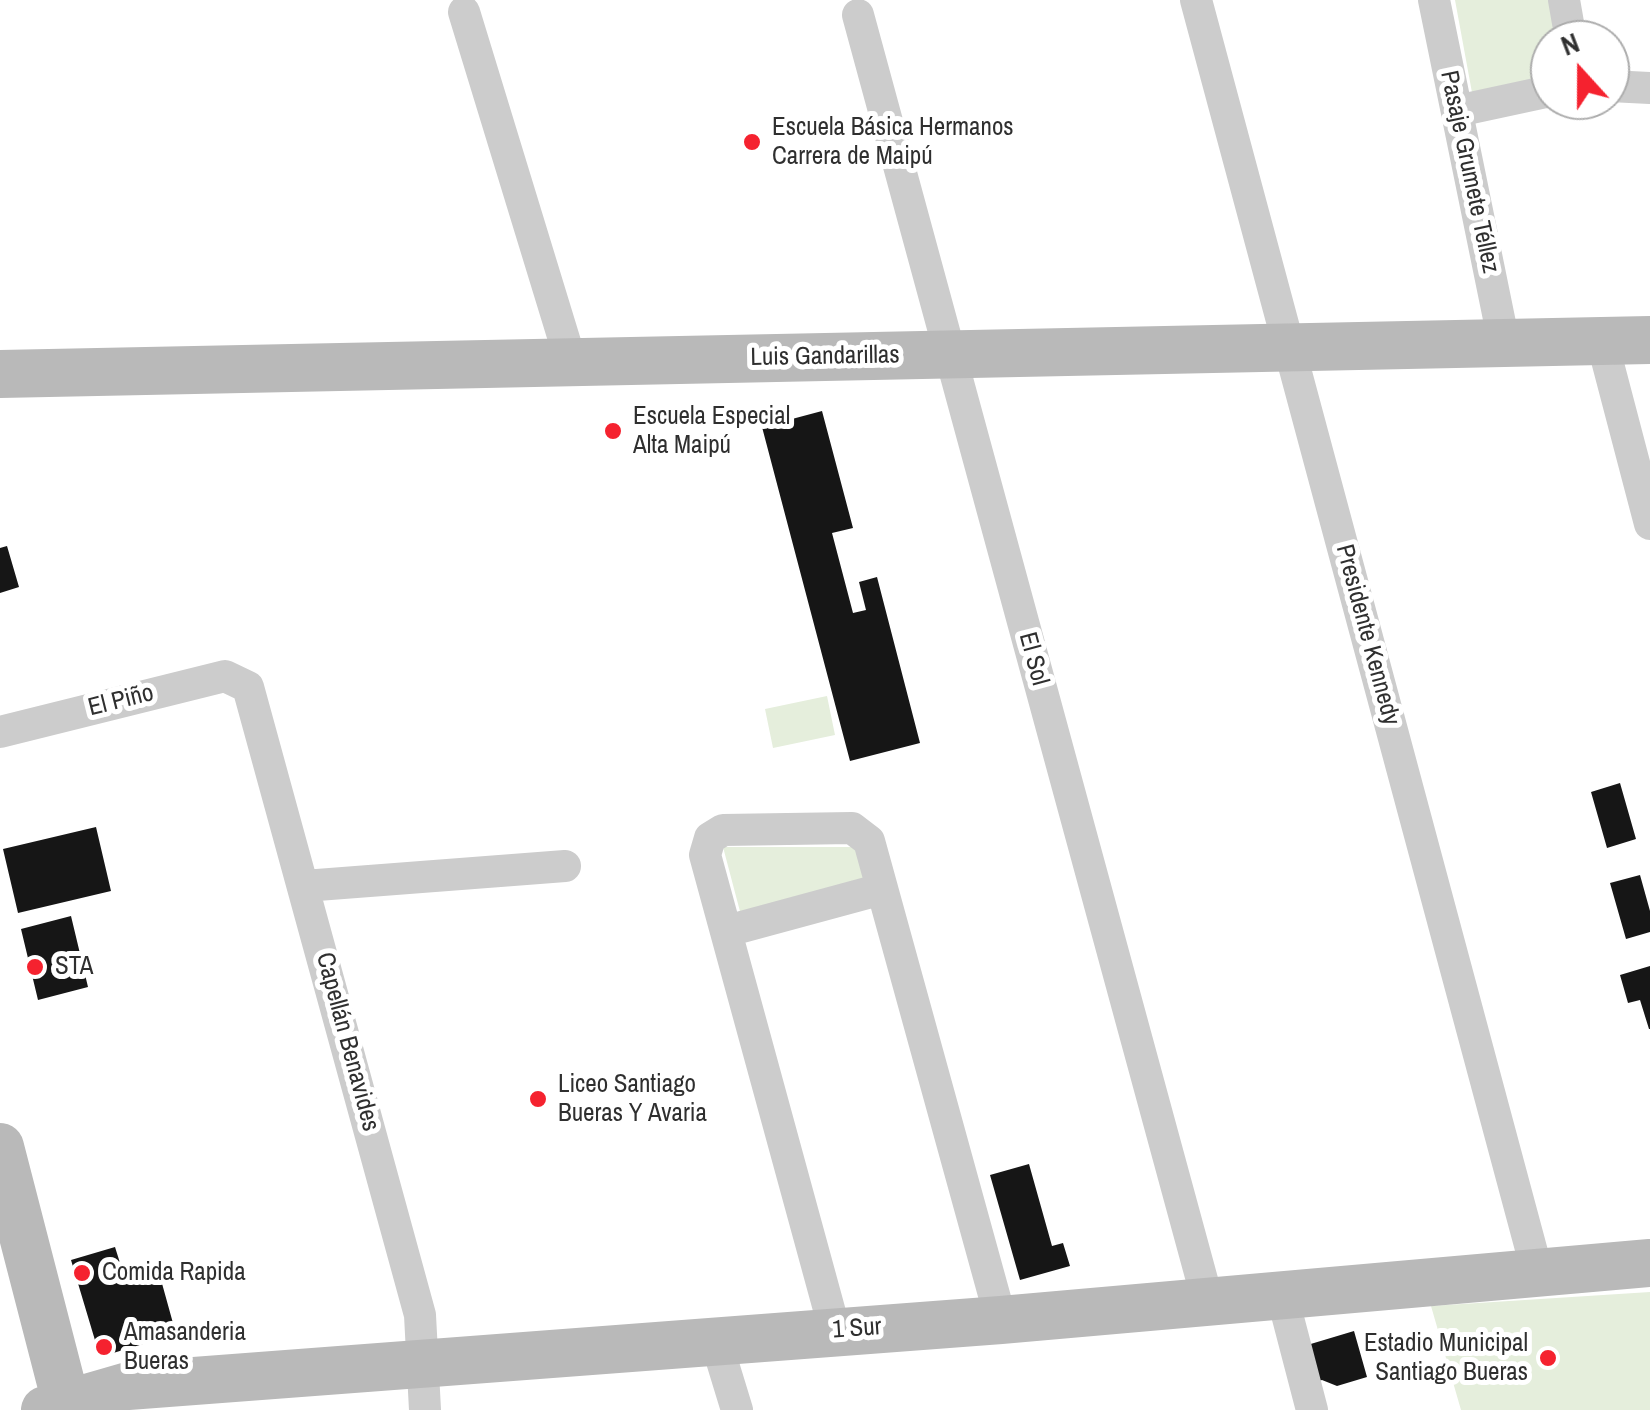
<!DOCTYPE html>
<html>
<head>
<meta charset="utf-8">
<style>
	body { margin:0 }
	#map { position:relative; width:1650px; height:1410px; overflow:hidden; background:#fff; font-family:"Archivo Narrow",sans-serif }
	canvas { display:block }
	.north { position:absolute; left:1530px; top:20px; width:100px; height:100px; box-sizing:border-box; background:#fff; border:2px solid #acacac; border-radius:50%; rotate:339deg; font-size:28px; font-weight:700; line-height:40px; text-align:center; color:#2f2f2f }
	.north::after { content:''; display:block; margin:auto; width:35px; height:45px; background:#f5222f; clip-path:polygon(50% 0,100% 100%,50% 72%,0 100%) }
</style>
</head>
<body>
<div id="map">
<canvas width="1650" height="1410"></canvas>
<div class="north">N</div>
</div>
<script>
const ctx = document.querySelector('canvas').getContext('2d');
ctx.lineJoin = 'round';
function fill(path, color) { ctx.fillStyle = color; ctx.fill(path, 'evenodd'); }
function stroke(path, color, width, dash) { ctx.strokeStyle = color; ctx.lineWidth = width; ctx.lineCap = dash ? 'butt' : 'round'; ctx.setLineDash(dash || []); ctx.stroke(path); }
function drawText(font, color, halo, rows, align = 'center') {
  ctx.font = font + ' "Archivo Narrow",sans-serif'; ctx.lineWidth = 10; ctx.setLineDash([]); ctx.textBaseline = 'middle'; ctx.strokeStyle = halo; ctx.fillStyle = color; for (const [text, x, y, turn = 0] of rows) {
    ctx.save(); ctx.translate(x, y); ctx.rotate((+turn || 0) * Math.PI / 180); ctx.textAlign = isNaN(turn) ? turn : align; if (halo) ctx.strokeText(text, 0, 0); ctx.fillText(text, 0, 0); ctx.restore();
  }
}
fill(new Path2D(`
	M1455,0H1557L1565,40H1550V80L1473,98Z
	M827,696L835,735L773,748L765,709Z
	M723,847H863L874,886L742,919Z
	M1650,1292V1410H1461L1431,1306Z`), '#e5eedc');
fill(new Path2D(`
	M822,411L853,528L832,533L853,613L866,610L859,582L877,577L920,743L850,761L762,427Z
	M7,546L19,587L0,593V548Z
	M1620,783L1636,839L1607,848L1591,792Z
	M96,827L111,891L18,913L3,849Z
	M1640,875L1650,911V932L1626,939L1610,883Z
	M71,916L88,987L38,1000L21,929Z
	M1650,966V1029H1649L1640,1000L1628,1003L1620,975Z
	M1029,1164L1052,1246L1063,1243L1070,1266L1020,1280L990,1175Z
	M115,1247L125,1279L158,1269L176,1334L100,1357L71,1260Z
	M1354,1331L1367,1377L1337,1386L1322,1380L1314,1382L1304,1346Z`), '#161616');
stroke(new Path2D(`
	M1196,0L1537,1271
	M1434,0L1504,343
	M1564,0L1571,40
	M464,12L571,362
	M858,15L1208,1302
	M1610,86L1650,88
	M1457,111L1550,91
	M1602,341L1650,524
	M0,732L225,676L248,687L420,1315L425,1410
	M304,886L565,866
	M727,931L882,889
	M1282,1295L1312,1410
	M835,1331L705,855L710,838L723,830L852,828L869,841L1001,1320
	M715,1338L737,1410`), '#ccc', 32);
stroke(new Path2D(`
	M0,374L1650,340
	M0,1147L68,1410
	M45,1410L128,1386L1001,1320L1650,1263`), '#b9b9b9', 48);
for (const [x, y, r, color] of [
	[752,142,10,"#f5222f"],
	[613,431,10,"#f5222f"],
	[35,967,10,"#f5222f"],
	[538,1099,10,"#f5222f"],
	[82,1273,10,"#f5222f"],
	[104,1347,10,"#f5222f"],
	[1548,1358,10,"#f5222f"]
]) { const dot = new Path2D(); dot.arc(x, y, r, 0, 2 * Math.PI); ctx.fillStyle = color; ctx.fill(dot); stroke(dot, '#fff', 4); }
drawText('25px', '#2f2f2f', '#fff', [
	["Escuela Básica Hermanos",772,128],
	["Carrera de Maipú",772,157],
	["Escuela Especial",633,417],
	["Alta Maipú",633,446],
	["STA",55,967],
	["Liceo Santiago",558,1085],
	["Bueras Y Avaria",558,1114],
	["Comida Rapida",102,1273],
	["Amasanderia",124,1333],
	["Bueras",124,1362],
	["Estadio Municipal",1528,1344,"right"],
	["Santiago Bueras",1528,1373,"right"]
], 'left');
drawText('25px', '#2f2f2f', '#fff', [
	["Pasaje Grumete Téllez",1469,172,78],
	["Luis Gandarillas",825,357,-1],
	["Presidente Kennedy",1367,635,75],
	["El Sol",1033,659,75],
	["El Piño",121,701,-14],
	["Capellán Benavides",347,1042,75],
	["1 Sur",857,1329,-4]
]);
</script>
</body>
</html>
